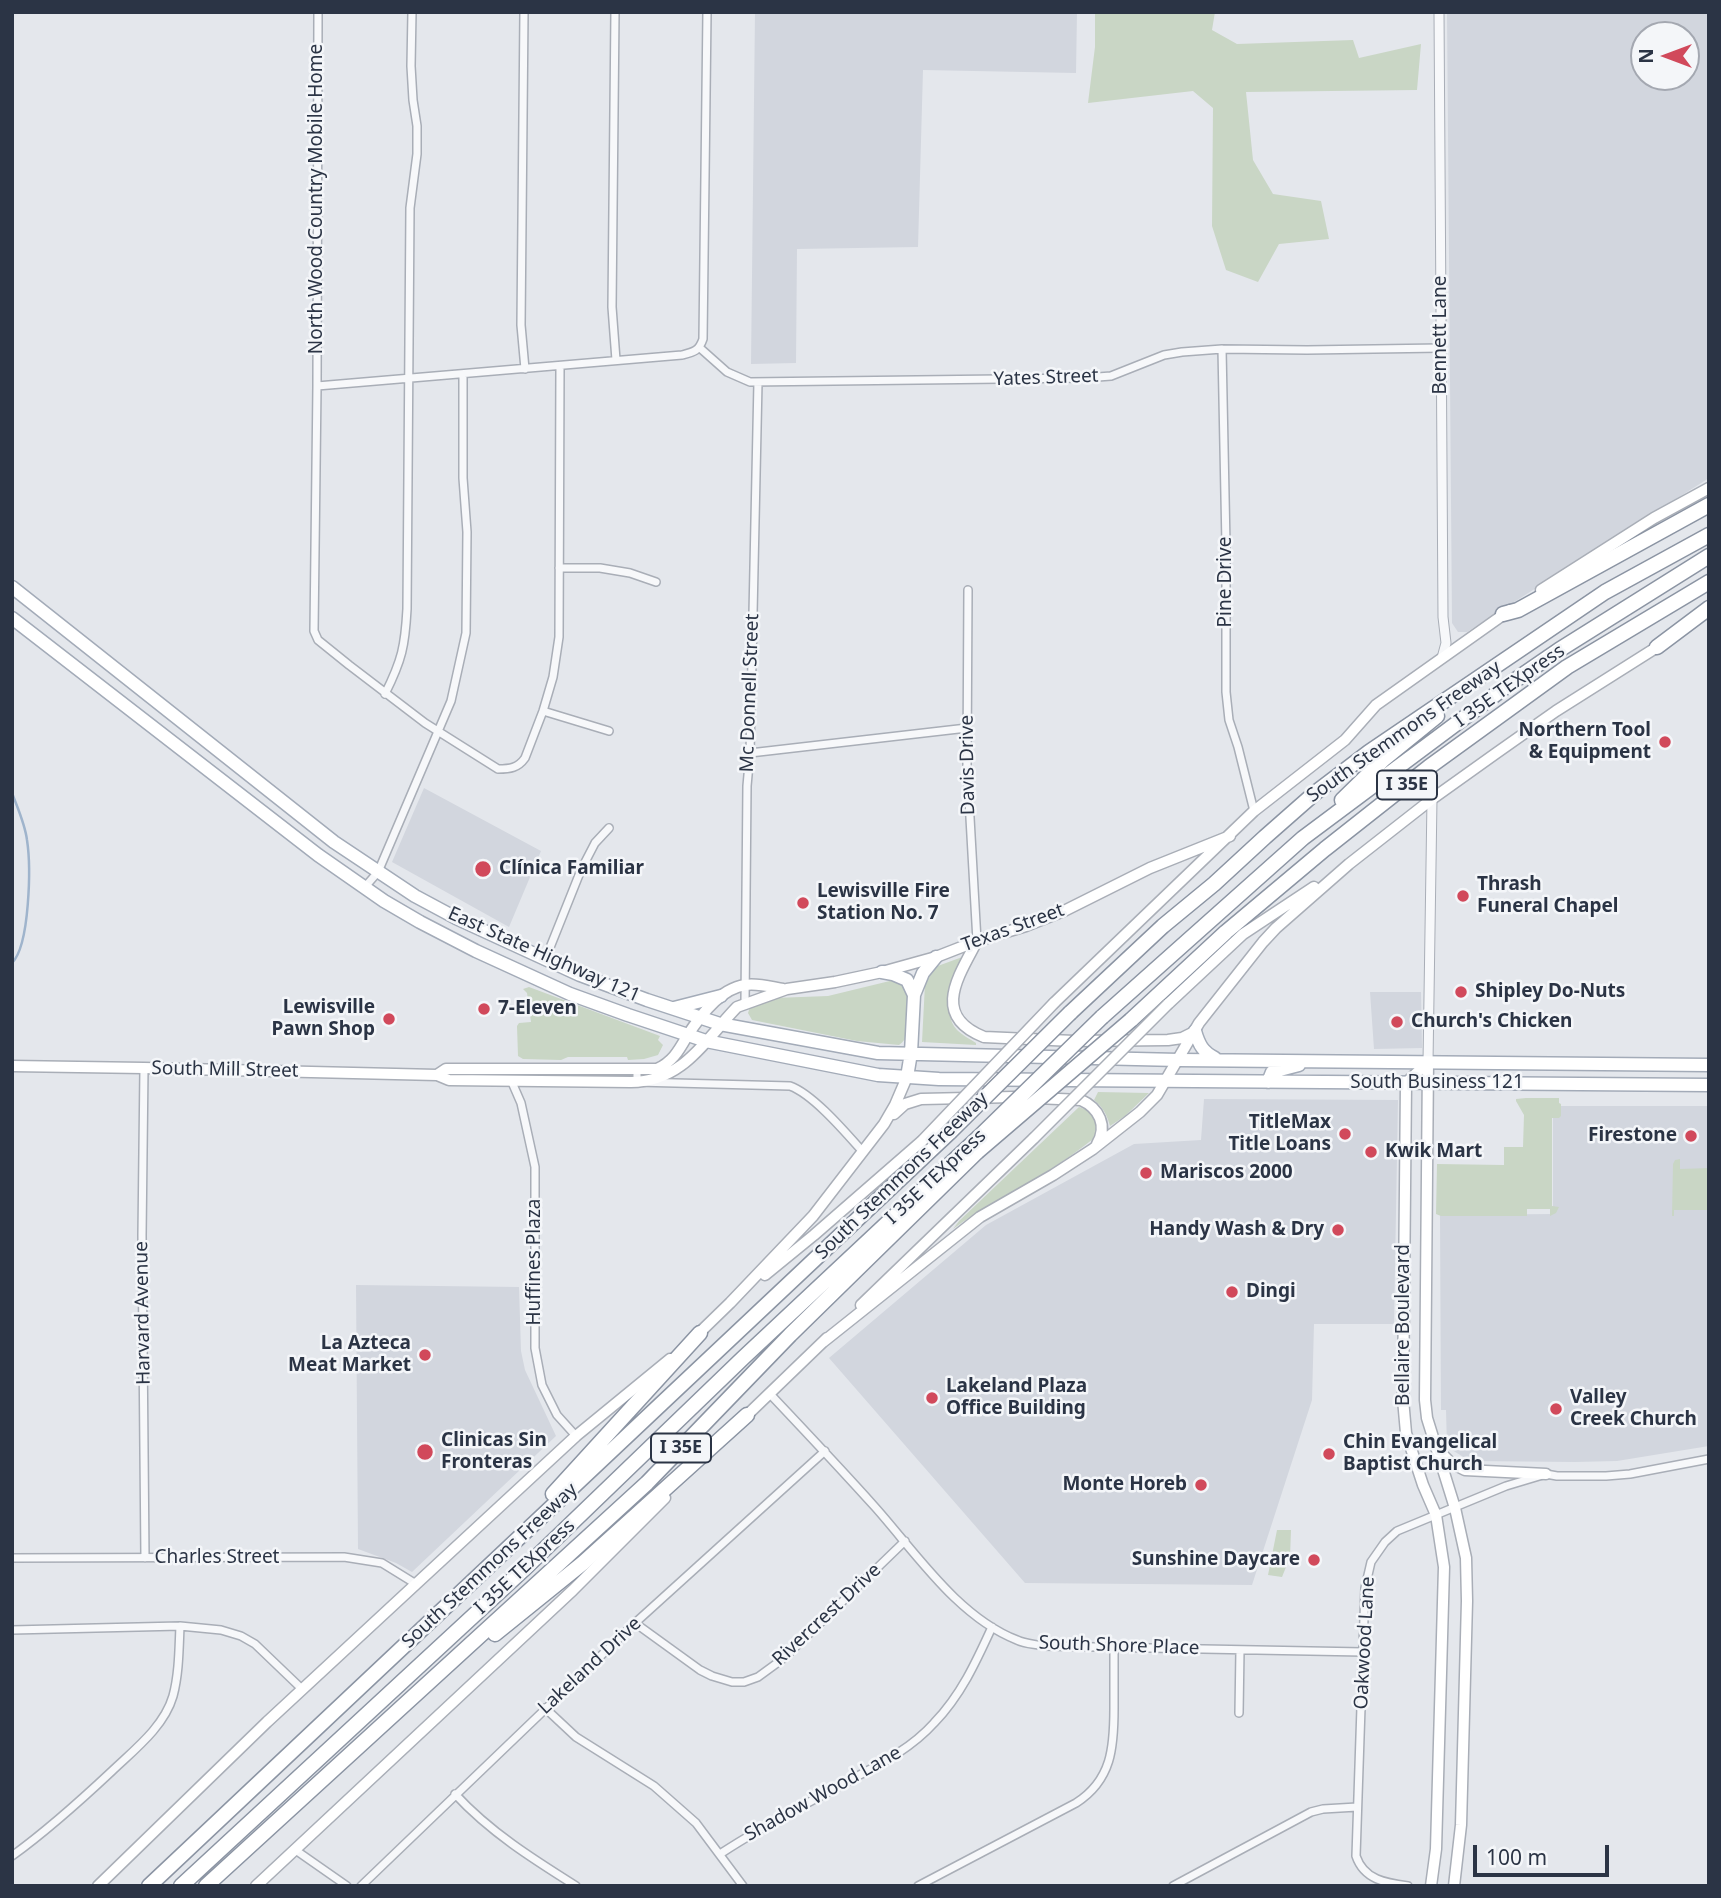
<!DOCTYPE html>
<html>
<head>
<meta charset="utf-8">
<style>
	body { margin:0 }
	#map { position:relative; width:1721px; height:1898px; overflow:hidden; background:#e4e7ec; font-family:"Noto Sans",sans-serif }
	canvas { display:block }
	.frame { position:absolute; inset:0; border:14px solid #2b3445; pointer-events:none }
	.north { position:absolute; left:1630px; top:21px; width:70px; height:70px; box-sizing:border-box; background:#f4f6f9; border:2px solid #a4a8b1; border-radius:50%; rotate:270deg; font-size:19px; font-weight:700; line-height:28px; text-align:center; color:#2b3445 }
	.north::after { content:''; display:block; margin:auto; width:24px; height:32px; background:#d1495b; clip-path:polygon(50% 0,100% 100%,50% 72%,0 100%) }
	.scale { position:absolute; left:1473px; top:1845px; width:136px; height:32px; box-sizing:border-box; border:4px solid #2b3445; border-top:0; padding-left:9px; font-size:21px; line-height:24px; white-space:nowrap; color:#2b3445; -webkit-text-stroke:5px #f4f6f9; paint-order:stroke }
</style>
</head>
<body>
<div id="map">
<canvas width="1721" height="1898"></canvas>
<div class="frame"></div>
<div class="north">N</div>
<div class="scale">100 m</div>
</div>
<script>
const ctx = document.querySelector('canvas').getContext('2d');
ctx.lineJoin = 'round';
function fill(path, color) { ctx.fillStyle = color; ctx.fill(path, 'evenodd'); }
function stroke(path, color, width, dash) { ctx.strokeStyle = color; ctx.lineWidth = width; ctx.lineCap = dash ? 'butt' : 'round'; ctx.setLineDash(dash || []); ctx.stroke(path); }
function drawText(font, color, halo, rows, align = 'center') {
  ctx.font = font + ' "Noto Sans",sans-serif'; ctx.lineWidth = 5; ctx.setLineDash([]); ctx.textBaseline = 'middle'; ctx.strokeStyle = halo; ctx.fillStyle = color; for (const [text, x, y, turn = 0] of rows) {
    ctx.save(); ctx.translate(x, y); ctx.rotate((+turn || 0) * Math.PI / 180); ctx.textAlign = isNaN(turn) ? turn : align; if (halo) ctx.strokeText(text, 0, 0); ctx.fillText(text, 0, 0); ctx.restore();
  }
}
fill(new Path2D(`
	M755,12H1077L1076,73L923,70L918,247L797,249L796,363L751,364Z
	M1447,12H1709V478L1467,632H1458L1452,623ZM1644,35H1686V77H1644Z
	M424,788L541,851L509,927L392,862Z
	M1370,992H1421L1422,1048L1374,1049Z
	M1204,1099L1398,1100L1394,1324H1314L1312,1400L1252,1585L1025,1583L829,1358L986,1225L1134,1144L1201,1140Z
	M1553,1106H1709V1446L1617,1461L1575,1462L1470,1461L1447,1447L1446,1410H1441L1440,1215L1553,1214Z
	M356,1285L519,1287L521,1351L525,1370L556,1436L412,1572L396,1563L358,1549Z`), '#d2d6de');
fill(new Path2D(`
	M1095,12H1215L1212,30L1237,44L1353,40L1359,58L1421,44L1417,90L1246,92L1253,160L1273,194L1321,201L1329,239L1279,244L1258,282L1226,270L1212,226L1213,108L1193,91L1088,103L1095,47Z
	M965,956C955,975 940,1011 957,1030C962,1035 970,1039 976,1043V1045L922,1042L925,984L935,967Z
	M898,979L908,987C909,1005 916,1034 899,1045L857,1041L752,1020L748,1013L750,1007L774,998L828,996Z
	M529,987L660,1036L658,1040L663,1045L658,1055L644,1059L628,1060L627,1057H568L561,1060L523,1059L518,1056L517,1026L519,1023L531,1022L527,993L523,989Z
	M1098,1092L1149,1093L1125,1116L1110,1126C1107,1115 1103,1107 1094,1100Z
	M1526,1098H1559V1103L1561,1104V1116L1559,1118H1552V1206L1559,1207L1556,1213L1550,1216V1209H1527V1216H1441L1436,1214L1437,1164L1504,1165V1147H1523L1524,1115L1516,1101V1099Z
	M1079,1107C1097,1113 1098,1119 1097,1136C1077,1152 1055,1167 1033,1180C1006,1196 979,1210 953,1229L959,1221Z
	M1680,1159V1169L1709,1168V1210H1674V1216H1672L1673,1164L1675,1160Z
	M1277,1530H1291L1290,1557L1282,1577L1268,1575Z`), '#c9d6c5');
stroke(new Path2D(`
	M12,793C18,809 25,824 27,840C31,866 30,945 12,963`), '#9fb4cc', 2.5);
const minor = new Path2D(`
	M318,12L317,386L314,631L318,640L349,665L425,723L498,769C510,769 518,768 525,758L543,711L553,677L559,637L560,366
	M524,12L521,325L525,369
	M615,12L612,307L616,360
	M700,348L727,372L750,382L1085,378L1111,376L1164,355L1182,352L1222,349L1307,350L1441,348
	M1222,349L1226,545V692L1229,720L1238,747L1254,811
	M317,386L682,355C694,352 699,351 703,339L707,12
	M559,568H600L630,573L656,582
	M968,590L967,765L977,941
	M385,694C402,660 405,646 407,609L410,208L417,154V126L413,100L411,66L412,12
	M543,711L609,731
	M750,753L967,728
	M364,888L378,872L451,701L466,633L467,532L463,478V375
	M545,960L581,870L595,843L609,828
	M745,1003L747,786L750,753L758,382
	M144,1068L142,1235L145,1558
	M637,1070V1082L790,1086C813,1094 846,1133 863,1152
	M511,1080L521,1103L535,1167V1348L542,1385L557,1415L576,1436
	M770,1394C805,1431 840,1468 875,1507C916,1553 958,1617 1017,1640C1025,1644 1035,1644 1043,1646L1363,1652
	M12,1558L344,1557L382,1563L416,1584
	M635,1623L700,1670L712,1676L732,1682H744L758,1677L784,1658L905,1541
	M12,1630L180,1626L221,1630L241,1636L255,1644L303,1690
	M545,1708L576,1737L654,1786L696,1823L743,1886
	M1239,1713L1240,1650
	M455,1794C490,1832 533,1859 576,1886
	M294,1849L347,1886
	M720,1854C759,1828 800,1807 841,1785C874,1767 909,1751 934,1723C961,1695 976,1662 992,1627
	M12,1856C48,1830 80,1801 112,1771C134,1750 164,1727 173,1696C179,1674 179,1649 180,1626
	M361,1886L635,1623L825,1451
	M918,1886L1076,1803C1112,1780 1114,1747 1114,1708C1114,1688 1114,1668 1114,1648
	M1173,1886L1311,1812L1323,1809L1357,1807
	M1408,1886C1386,1883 1364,1880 1356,1856L1365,1588L1371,1562L1385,1542L1397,1531L1506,1486L1546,1474L1557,1476H1606L1630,1474L1709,1459`);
const tertiary = new Path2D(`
	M1439,12L1443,617L1446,643L1442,658
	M1428,1062L1432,799`);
const secondary = new Path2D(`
	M1541,590L1654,518L1709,488
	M977,941C958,977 931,1016 984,1037L1074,1041L1168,1040L1182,1038L1194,1032
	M1054,1003L1254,811L1345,740L1376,705L1510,610
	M1168,1004L1243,934L1314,887
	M1428,1062L1406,1083L1403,1399L1406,1433L1423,1485L1436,1515L1444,1567L1436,1849L1431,1886
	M1428,1062L1425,1400L1427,1418L1455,1508L1466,1558L1467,1601L1461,1825L1454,1886
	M12,1066L144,1068L437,1075L449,1080L631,1082C683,1082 705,1040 737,1007L787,989L835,982L882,972L936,957L977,941L1026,926L1064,911L1150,868L1230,836
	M437,1075L446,1069H657C672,1062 678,1052 686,1038C699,1017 719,989 745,985C758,983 771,987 783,989
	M894,1114L905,1104L921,1099L1014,1097L1081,1100C1099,1108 1108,1126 1097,1144
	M765,1275L814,1235L922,1141
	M861,1305L1034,1138
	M695,1337L730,1303L813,1216L884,1124L895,1105L907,1077
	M823,1342L980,1217L1053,1175L1093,1149L1140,1112L1157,1095L1199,1023L1263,942L1276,928L1349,864L1432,799L1495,754L1556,711L1662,644
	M743,1419L827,1338
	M1437,1449L1451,1463L1465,1470L1546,1474
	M98,1886L267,1722L416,1584L576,1436L670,1359
	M256,1886L573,1590L665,1498`);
const primary = new Path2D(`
	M12,587L334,842L415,896L456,918L580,975L647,1000L720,1024L878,1053L1179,1060L1709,1065
	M12,618L318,855L384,901L420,922L476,951L570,994L628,1015L706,1041L878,1075L939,1079L1709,1085
	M882,972L893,974L907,980L914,995
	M674,1008L721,996
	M1195,1031C1199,1045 1203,1052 1215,1058
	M907,1077L911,1053L914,995L923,973L936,957
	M1268,1082L1272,1072L1299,1065`);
const motorway = new Path2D(`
	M1503,614L1518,610L1709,505
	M1657,647L1709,608
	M1342,800L1384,759L1437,716
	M1070,1013L1163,926L1214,884L1265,837L1315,793L1369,752L1605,592L1709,535
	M1102,1017L1303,838L1508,685L1559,650L1709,556
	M1131,1020L1226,932L1325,849L1429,767L1567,667L1709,582
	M553,1494L700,1333
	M495,1634L583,1563L747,1415
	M149,1886L950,1132
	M181,1886L524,1569L743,1358L978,1138
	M206,1886L647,1483L790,1335L977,1152`);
stroke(minor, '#a9aeb7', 10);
stroke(tertiary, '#a9aeb7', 11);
stroke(secondary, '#a9aeb7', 13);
stroke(primary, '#a3abb8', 15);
stroke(motorway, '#8b94a3', 17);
stroke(minor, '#f7f8fa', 7);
stroke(tertiary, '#f7f8fa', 9);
stroke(secondary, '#fff', 10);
stroke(primary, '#fff', 12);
stroke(motorway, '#fff', 14);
const secondaryBridge = new Path2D(`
	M1034,1138L1168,1004
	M922,1141L1054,1003`);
const motorwayBridge = new Path2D(`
	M950,1132L1070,1013
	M978,1138L1102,1017
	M977,1152L1131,1020`);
stroke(secondaryBridge, '#a9aeb7', 13, []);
stroke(motorwayBridge, '#8b94a3', 17, []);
stroke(secondaryBridge, '#fff', 10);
stroke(motorwayBridge, '#fff', 14);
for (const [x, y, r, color] of [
	[1665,742,7,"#d1495b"],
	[483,869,9,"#d1495b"],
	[1463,896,7,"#d1495b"],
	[803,903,7,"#d1495b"],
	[1461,992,7,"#d1495b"],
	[484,1009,7,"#d1495b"],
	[389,1019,7,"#d1495b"],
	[1397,1022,7,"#d1495b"],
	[1345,1134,7,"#d1495b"],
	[1691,1136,7,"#d1495b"],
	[1371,1152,7,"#d1495b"],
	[1146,1173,7,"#d1495b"],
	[1338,1230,7,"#d1495b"],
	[1232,1292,7,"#d1495b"],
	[425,1355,7,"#d1495b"],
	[932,1398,7,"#d1495b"],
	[1556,1409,7,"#d1495b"],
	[425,1452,9,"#d1495b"],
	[1329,1454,7,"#d1495b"],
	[1201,1485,7,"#d1495b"],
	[1314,1560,7,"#d1495b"]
]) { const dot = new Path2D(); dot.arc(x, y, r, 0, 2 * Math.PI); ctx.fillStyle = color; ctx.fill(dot); stroke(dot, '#f4f6f9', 2.5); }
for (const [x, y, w] of [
	[1407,785,60],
	[681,1448,60]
]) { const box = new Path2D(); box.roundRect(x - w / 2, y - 14.5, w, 29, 5); ctx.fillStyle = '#f4f6f9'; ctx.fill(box); stroke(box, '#2b3445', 2); }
drawText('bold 18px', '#2b3445', null, [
	["I 35E",1407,785],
	["I 35E",681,1448]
]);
drawText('19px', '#2b3445', '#f4f6f9', [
	["North Wood Country Mobile Home",317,199,-90],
	["Bennett Lane",1441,335,-90],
	["Yates Street",1046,378,-2],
	["Pine Drive",1226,582,-90],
	["I 35E TEXpress",1510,686,-35],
	["Mc Donnell Street",750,693,-88],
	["South Stemmons Freeway",1404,732,-35],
	["Davis Drive",968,765,-91],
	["Texas Street",1013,928,-20],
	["East State Highway 121",544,955,24],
	["South Mill Street",225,1070,1],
	["South Business 121",1437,1083],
	["South Stemmons Freeway",902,1176,-44],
	["I 35E TEXpress",936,1177,-43],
	["Huffines Plaza",535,1262,-90],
	["Harvard Avenue",143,1313,-91],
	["Bellaire Boulevard",1404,1325,-90],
	["Charles Street",217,1558],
	["South Stemmons Freeway",490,1566,-43],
	["I 35E TEXpress",525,1567,-43],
	["Rivercrest Drive",827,1615,-43],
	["Oakwood Lane",1365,1643,-87],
	["South Shore Place",1119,1646,2],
	["Lakeland Drive",590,1666,-43],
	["Shadow Wood Lane",823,1794,-29]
]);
drawText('bold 19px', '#2b3445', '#f4f6f9', [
	["Northern Tool",1651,731,"right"],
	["& Equipment",1651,753,"right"],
	["Clínica Familiar",499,869],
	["Thrash",1477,885],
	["Funeral Chapel",1477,907],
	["Lewisville Fire",817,892],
	["Station No. 7",817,914],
	["Shipley Do-Nuts",1475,992],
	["Lewisville",375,1008,"right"],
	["Pawn Shop",375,1030,"right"],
	["7-Eleven",498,1009],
	["Church's Chicken",1411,1022],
	["TitleMax",1331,1123,"right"],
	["Title Loans",1331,1145,"right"],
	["Firestone",1677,1136,"right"],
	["Kwik Mart",1385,1152],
	["Mariscos 2000",1160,1173],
	["Handy Wash & Dry",1324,1230,"right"],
	["Dingi",1246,1292],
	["La Azteca",411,1344,"right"],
	["Meat Market",411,1366,"right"],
	["Lakeland Plaza",946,1387],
	["Office Building",946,1409],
	["Valley",1570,1398],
	["Creek Church",1570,1420],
	["Clinicas Sin",441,1441],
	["Fronteras",441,1463],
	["Chin Evangelical",1343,1443],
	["Baptist Church",1343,1465],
	["Monte Horeb",1187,1485,"right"],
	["Sunshine Daycare",1300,1560,"right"]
], 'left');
</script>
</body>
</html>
